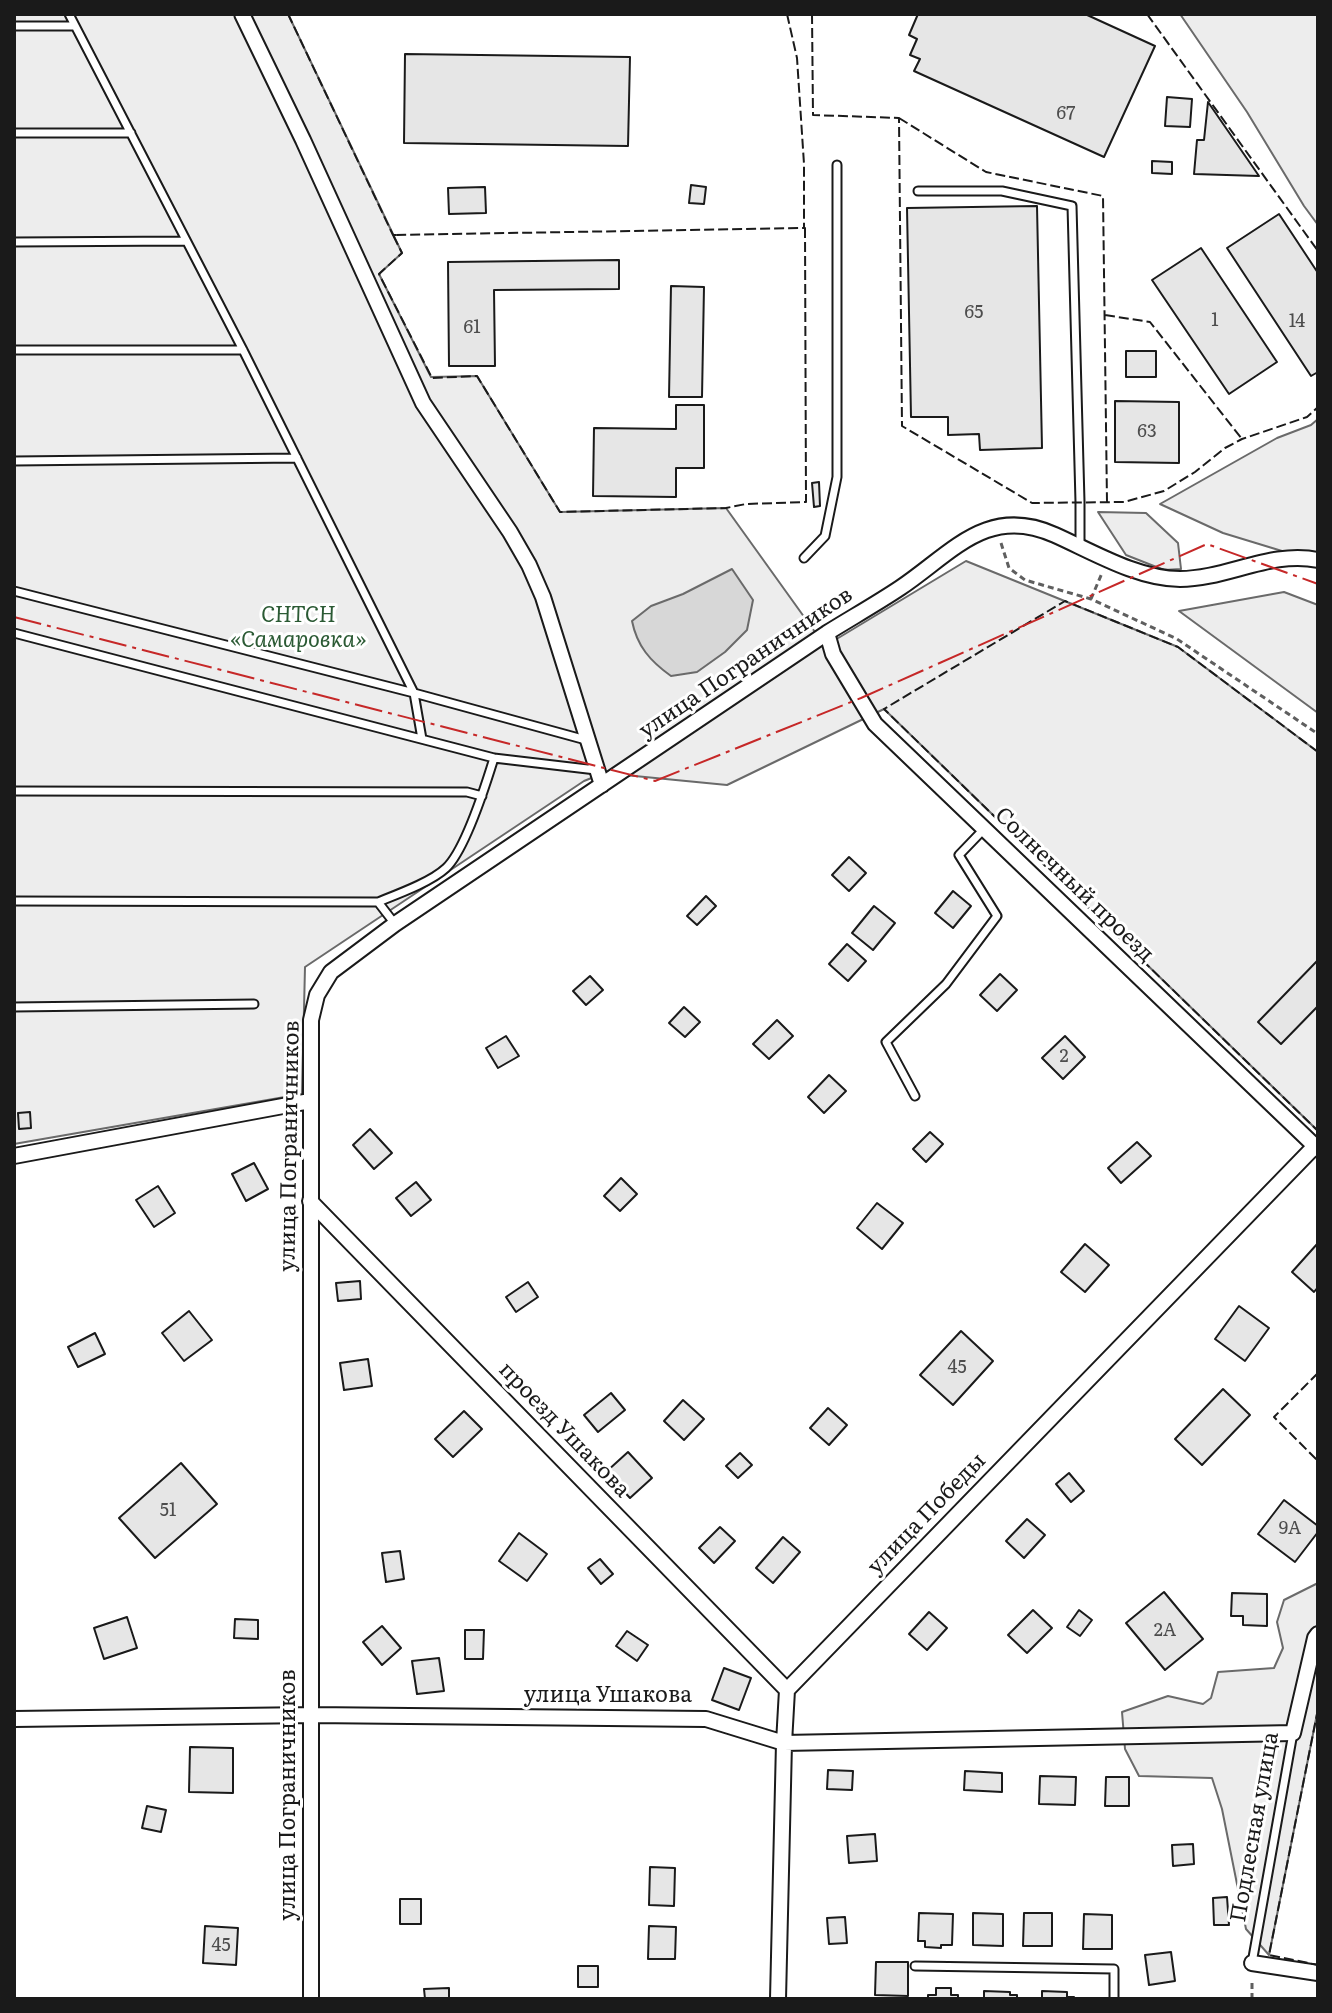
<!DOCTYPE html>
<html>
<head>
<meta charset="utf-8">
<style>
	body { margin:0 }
	#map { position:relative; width:1332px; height:2013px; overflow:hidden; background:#fff; font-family:Literata,serif }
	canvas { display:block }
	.frame { position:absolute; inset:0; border:16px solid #1a1a1a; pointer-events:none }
</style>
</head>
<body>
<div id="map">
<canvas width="1332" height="2013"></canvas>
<div class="frame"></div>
</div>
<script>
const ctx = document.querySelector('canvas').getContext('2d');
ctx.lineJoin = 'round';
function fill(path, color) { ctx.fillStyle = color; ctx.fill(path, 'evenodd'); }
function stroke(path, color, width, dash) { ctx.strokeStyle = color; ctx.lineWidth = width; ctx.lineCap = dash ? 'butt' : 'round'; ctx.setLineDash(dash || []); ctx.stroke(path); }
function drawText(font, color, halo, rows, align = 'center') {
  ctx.font = font + ' Literata,serif'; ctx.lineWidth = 6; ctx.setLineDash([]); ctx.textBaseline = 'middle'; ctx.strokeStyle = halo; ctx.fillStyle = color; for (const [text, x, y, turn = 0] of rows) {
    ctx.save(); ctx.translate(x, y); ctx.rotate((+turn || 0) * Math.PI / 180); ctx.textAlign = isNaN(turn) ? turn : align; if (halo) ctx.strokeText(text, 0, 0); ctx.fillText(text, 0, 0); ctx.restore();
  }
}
const built = new Path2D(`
	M14,14H288L402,253L379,274L431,377L477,376L560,512L726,508L825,646L966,561L1178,647L1318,752V1131L884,709L727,785L604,773L584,781L305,967L302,1094L14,1144Z
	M1180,14H1318V225L1304,206L1247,112Z
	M1318,419V562L1223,533L1160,504L1277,438L1311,425Z
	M1098,512L1146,513L1178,543L1181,569L1164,570L1126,555Z
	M1284,592L1318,605V713L1179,611Z
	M1318,1583V1709L1269,1955L1246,1929L1222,1809L1212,1778L1139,1776L1125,1749L1122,1712L1168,1696L1203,1704L1211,1698L1218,1672L1274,1668L1283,1648L1277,1622L1284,1600Z`);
fill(built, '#ededed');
stroke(built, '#6a6a6a', 2);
const water = new Path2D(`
	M732,569L753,600L747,630L725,652L697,672L671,676C650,661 637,646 632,621L651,606L683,594Z`);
fill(water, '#d7d7d7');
stroke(water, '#6a6a6a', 2);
const building = new Path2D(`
	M918,14H1085L1155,46L1104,157L914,71L920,59L910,55L917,39L909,35Z
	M405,54L630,57L628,146L404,143Z
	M1167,97L1192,99L1190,127L1165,126Z
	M1208,102L1259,176L1194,174L1197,140H1204Z
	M1152,161L1172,162V174L1152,173Z
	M691,185L706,187L704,204L689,203Z
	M485,187L486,213L449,214L448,188Z
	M1037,206L1042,448L980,450L979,434L948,435V417H911L907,208Z
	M1279,214L1318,273V372L1311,376L1227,248Z
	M1201,248L1277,362L1229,394L1152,280Z
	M619,260V289L494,290L495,366H449L448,262Z
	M671,286L704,287L702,397H669Z
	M1126,351H1156V377H1126Z
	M1115,401L1179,402V463L1115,462Z
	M676,405H704V468H676V497L593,496L594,428L676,429Z
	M819,482L820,506L814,507L812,483Z
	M849,857L866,873L849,891L832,875Z
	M953,891L971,906L953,928L935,913Z
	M706,896L716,906L697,925L687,916Z
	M874,906L895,923L873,950L852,933Z
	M847,944L866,961L848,981L829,964Z
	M1318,960V1006L1281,1044L1258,1022Z
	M1000,974L1017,990L997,1011L980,995Z
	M590,976L603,990L586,1005L573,991Z
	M684,1007L700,1022L685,1037L669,1023Z
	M777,1020L793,1036L769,1059L753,1044Z
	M506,1036L519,1056L498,1068L486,1048Z
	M1065,1036L1085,1057L1063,1079L1042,1058Z
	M829,1075L846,1091L824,1113L808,1097Z
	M30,1112L31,1128L19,1129L18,1113Z
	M370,1129L392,1153L374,1169L353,1145Z
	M930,1132L943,1144L926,1162L913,1149Z
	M1137,1142L1151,1156L1121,1183L1108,1168Z
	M254,1163L268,1189L246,1201L232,1174Z
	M621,1178L637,1194L620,1211L604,1196Z
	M416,1182L431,1200L411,1216L396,1198Z
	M158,1186L175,1213L154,1227L136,1200Z
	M877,1203L903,1223L882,1249L857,1228Z
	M1318,1243V1287L1314,1292L1292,1272Z
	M1085,1244L1109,1265L1085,1292L1061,1272Z
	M360,1281L361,1299L338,1301L336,1283Z
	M528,1282L538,1297L516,1312L506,1297Z
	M1239,1306L1269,1328L1245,1361L1215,1339Z
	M189,1311L212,1340L184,1361L162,1333Z
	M961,1331L993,1361L953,1405L920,1375Z
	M95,1333L105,1354L78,1367L68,1347Z
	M368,1359L372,1386L344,1390L340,1363Z
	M1223,1389L1250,1415L1202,1465L1175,1439Z
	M611,1393L625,1410L598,1432L584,1415Z
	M683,1400L704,1419L684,1440L664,1421Z
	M828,1408L847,1425L829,1445L810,1428Z
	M464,1411L482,1429L453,1457L435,1439Z
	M628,1452L652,1478L630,1498L606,1472Z
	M740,1453L752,1465L738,1478L726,1466Z
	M181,1463L217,1504L155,1558L119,1518Z
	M1069,1473L1084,1491L1071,1502L1056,1484Z
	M1284,1500L1318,1526V1532L1295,1562L1258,1534Z
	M1027,1519L1045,1535L1024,1558L1006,1541Z
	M720,1527L735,1541L714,1563L699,1548Z
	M519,1533L547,1554L527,1581L499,1561Z
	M783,1537L800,1552L773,1583L756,1568Z
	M400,1551L404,1579L386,1582L382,1553Z
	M600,1559L613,1574L601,1584L588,1568Z
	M1164,1592L1203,1639L1165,1670L1126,1623Z
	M1232,1593L1267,1594V1626L1243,1625V1616H1231Z
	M1033,1610L1052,1628L1027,1653L1008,1635Z
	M1079,1610L1092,1620L1080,1636L1067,1627Z
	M929,1612L947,1628L927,1650L909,1634Z
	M127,1617L137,1648L104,1659L94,1628Z
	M235,1619L258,1620V1639L234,1638Z
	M382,1626L401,1648L382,1665L363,1642Z
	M465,1630H484L483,1659H465Z
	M627,1631L648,1645L637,1661L616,1646Z
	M439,1658L444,1691L417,1694L412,1661Z
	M724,1668L751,1678L739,1710L712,1700Z
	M190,1747L233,1748V1793L189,1792Z
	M828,1770L853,1771L852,1790L827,1789Z
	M965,1771L1002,1773V1792L964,1790Z
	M1040,1776L1076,1777L1075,1805L1039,1804Z
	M1106,1777H1129V1806H1105Z
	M147,1806L166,1810L161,1832L142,1828Z
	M875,1834L877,1861L849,1863L847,1836Z
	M1193,1844L1194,1864L1173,1866L1172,1845Z
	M650,1867L675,1868L674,1906L649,1905Z
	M1227,1897L1229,1925H1214L1213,1898Z
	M400,1899H421V1924H400Z
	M919,1913L953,1914L952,1945H941V1948L925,1947V1941H918Z
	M973,1913L1003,1914V1946L973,1945Z
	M1024,1913H1052V1946H1023Z
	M1084,1914L1112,1915V1949H1083Z
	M845,1917L847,1943L829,1944L827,1918Z
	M205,1926L238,1928L236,1965L203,1963Z
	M649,1926L676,1927L675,1959H648Z
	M1171,1952L1175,1981L1149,1985L1145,1955Z
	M876,1962H908V1996L875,1995Z
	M578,1966H598V1987H578Z
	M449,1988V1999H425L424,1989Z
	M936,1988H951V1995H958V1999H928V1995H936Z
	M984,1991L1010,1992V1995H1017V1999H984Z
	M1042,1991L1067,1992V1997H1074V1999H1042Z`);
fill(building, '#e6e6e6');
stroke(building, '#1a1a1a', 2);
const service = new Path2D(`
	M69,14L243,350L414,693L422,739
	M14,26H75
	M14,133H131
	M918,191H1002L1072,206L1080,502V546
	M14,242L186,241
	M14,350H243
	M14,461L297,458
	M804,558L825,536L837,477V165
	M14,591L414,693L586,740
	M14,633L494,758L596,770
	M14,791L467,792L482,796
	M14,901L378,902L395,924
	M378,902C398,894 431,882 446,868C465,850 486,784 494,758
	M14,1007L254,1004
	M915,1096L886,1042L946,984L997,916L959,855L984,829
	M1252,1963L1293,1733
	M915,1966L1114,1969V1999`);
const minor = new Path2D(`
	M242,14L303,140L423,403L510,532L529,565L543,597L602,785
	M827,633L833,654L875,724L1318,1149
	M14,1156L310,1101
	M310,1201L787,1690
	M14,1719L311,1715L706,1719L784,1743L1293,1733L1315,1638L1318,1634
	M1252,1963L1318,1973
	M311,1999V1020L317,995L331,972L395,924L827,633C851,618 876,604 900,588C951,554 987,504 1055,535C1093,552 1138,579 1180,579C1226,579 1272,550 1318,560
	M778,1999L784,1743L787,1690L1315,1146`);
stroke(service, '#1a1a1a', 11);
stroke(minor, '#1a1a1a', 18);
stroke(new Path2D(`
	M1001,543L1009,568L1025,580L1091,599L1177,639L1318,734
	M1091,599L1102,573
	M1252,1999V1979`), '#5f5f5f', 3, [6, 4]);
stroke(service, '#fff', 7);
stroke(minor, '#fff', 14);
stroke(new Path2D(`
	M288,14L393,235H396
	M787,14L797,58L804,164V228
	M812,14L813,115L899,118L902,426L1032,503L1124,502L1164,491L1195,472L1225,448L1242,439L1307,417L1318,407
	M1147,14L1318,251
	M899,118L986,172L1103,196L1107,502
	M805,228L806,502L746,504L726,508L560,512L477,376L432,378L379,274L402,253L393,235Z
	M1105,315L1150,322L1242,439
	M1318,752L1178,647L1065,601L884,709L1318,1131
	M1318,1373L1274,1417L1318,1461
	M1318,1709L1269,1955L1318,1965`), '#1a1a1a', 2, [10, 4]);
stroke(new Path2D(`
	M14,617L655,781L861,698L1207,544L1318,584`), '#c62828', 2, [28, 6, 4, 6]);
drawText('18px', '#4d4d4d', null, [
	["67",1066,114],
	["65",974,313],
	["1",1215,321],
	["14",1297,322],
	["61",472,328],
	["63",1147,432],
	["2",1064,1057],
	["45",957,1368],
	["51",168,1511],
	["9А",1290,1529],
	["2А",1165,1631],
	["45",221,1946]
]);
drawText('italic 22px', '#2b5a34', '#fff', [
	["СНТСН",298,616],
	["«Самаровка»",298,641]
]);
drawText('22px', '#1a1a1a', '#fff', [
	["улица Пограничников",746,663,-34],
	["Солнечный проезд",1074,885,44],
	["улица Пограничников",290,1146,-89],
	["проезд Ушакова",564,1430,46],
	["улица Победы",927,1514,-46],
	["улица Ушакова",608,1696],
	["улица Пограничников",289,1795,-90],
	["Подлесная улица",1255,1827,-80]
]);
</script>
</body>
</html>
